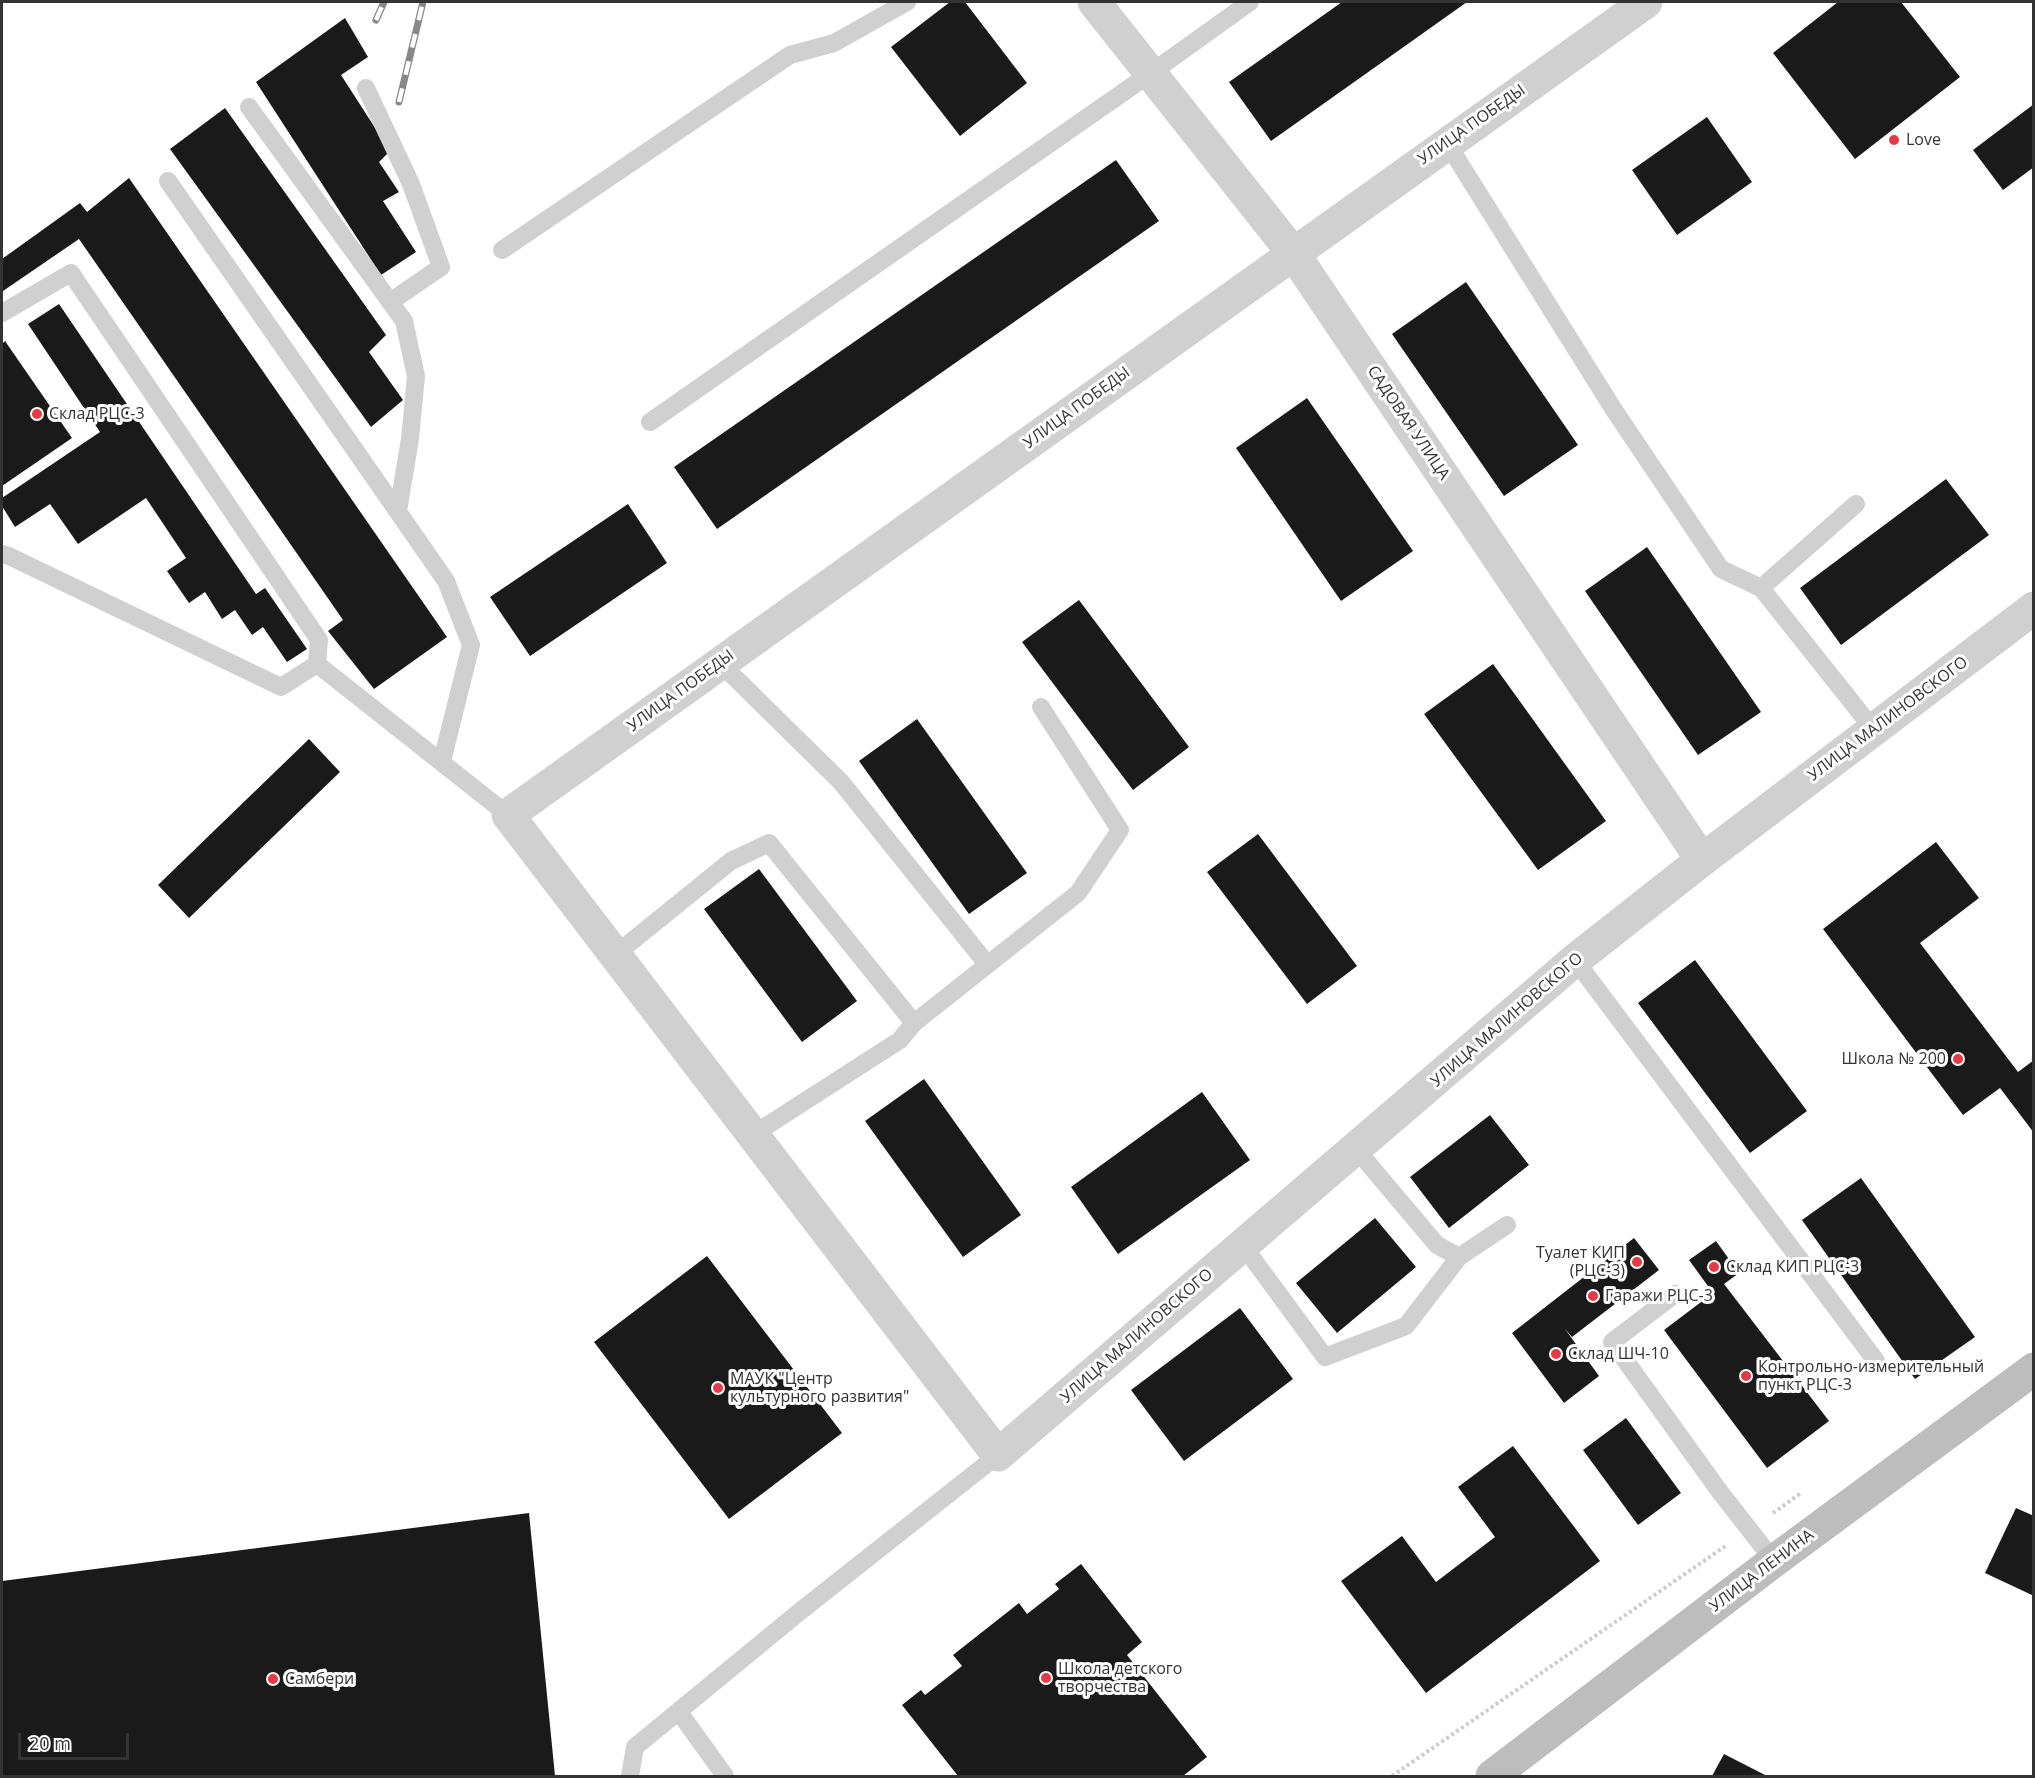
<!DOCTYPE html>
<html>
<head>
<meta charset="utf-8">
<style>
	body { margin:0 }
	#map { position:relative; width:2035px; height:1778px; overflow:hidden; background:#fff; font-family:"Open Sans",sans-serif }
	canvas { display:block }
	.frame { position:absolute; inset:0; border:3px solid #333; pointer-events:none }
	.scale { position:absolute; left:18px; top:1733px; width:111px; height:27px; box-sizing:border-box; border:3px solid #333; border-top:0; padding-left:8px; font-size:18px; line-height:21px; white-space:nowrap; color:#333; -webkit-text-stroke:4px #fff; paint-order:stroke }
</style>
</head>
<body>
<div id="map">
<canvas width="2035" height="1778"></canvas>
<div class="frame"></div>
<div class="scale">20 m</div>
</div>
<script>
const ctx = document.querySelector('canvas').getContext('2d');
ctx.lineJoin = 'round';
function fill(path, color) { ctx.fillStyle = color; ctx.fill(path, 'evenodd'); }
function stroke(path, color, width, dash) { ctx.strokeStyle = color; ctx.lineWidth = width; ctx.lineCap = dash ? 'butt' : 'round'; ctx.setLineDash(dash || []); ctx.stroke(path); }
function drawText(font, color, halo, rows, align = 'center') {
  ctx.font = font + ' "Open Sans",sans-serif'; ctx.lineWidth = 6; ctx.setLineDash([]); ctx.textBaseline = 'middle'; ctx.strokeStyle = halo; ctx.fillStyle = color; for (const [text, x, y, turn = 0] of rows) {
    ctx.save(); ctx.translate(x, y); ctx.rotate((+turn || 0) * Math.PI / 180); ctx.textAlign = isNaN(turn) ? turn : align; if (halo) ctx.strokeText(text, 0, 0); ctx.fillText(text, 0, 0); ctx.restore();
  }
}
fill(new Path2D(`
	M950,2H965L1027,83L960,136L891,47Z
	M1342,2H1467L1271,141L1229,82Z
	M1838,2H1901L1960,77L1855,159L1773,53Z
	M345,18L368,57L341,75L390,151L379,162L399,192L383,201L416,252L381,275L256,82Z
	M2034,104V167L2003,190L1973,150Z
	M225,108L386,335L369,352L403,400L371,427L170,149Z
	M1707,117L1752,182L1677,235L1632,170Z
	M1116,160L1159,221L717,529L674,467Z
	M129,178L447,637L374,689L328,631L343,620L79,239L3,291L2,289V259L80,203L87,212Z
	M1466,282L1578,445L1504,496L1392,334Z
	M59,304L256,594L265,588L307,649L287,662L263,627L252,635L235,610L222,619L205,592L189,603L167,571L186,558L146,498L78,544L50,504L15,527L2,506V498L100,432L28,324Z
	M5,341L72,438L2,486V344Z
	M1307,398L1413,551L1341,601L1236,448Z
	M1946,479L1989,535L1841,645L1800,588Z
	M628,504L667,563L530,656L490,597Z
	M1647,547L1761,712L1698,755L1585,591Z
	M1079,600L1189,747L1133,790L1022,642Z
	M1493,664L1606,821L1538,870L1424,714Z
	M917,719L1027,873L969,914L859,761Z
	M309,739L340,772L189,918L158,885Z
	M1258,834L1357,966L1307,1004L1207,872Z
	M1936,842L1979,898L1920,943L2018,1072L2034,1060V1133L2000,1088L1963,1115L1823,929Z
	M759,869L857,1001L802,1042L704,909Z
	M1695,960L1807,1111L1750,1153L1638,1003Z
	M924,1079L1021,1215L963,1257L865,1121Z
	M1202,1092L1250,1160L1118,1254L1071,1187Z
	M1490,1115L1529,1165L1449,1228L1410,1177Z
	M1861,1178L1975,1337L1915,1379L1802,1220Z
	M1375,1218L1416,1267L1337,1333L1296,1283Z
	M1634,1238L1659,1270L1572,1337L1565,1329L1599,1376L1564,1403L1512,1333Z
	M1716,1241L1739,1273L1724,1284L1829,1421L1767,1468L1664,1330L1713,1293L1689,1260Z
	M707,1256L842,1433L729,1519L594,1342Z
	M1240,1308L1293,1379L1184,1461L1131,1390Z
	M1626,1418L1681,1493L1638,1525L1583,1450Z
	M1513,1446L1600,1561L1426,1693L1341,1581L1402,1536L1436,1582L1495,1537L1458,1487Z
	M2016,1508L2034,1516V1596L1985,1573Z
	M529,1513L555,1776H2V1581Z
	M1081,1564L1142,1642L1127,1655L1207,1757L1183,1776H958L902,1705L921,1690L925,1695L962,1666L953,1655L1019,1603L1027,1614L1059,1589L1055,1584Z
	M1724,1754L1767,1776H1712Z`), '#1a1a1a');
stroke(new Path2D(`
	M1773,1513L1801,1493
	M1392,1776L1727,1545`), '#cdcdcd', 4, [3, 3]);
stroke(new Path2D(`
	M366,88L411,184L441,267L390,302
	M249,107L404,321L416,376L410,439L398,511
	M1447,143L1614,410L1721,569L1761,588
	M168,181L446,581L471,645L442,761
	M502,250L790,55L834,43L907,2
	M2,313L71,273L319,640L317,664
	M650,422L1151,73L1250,2
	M1856,504L1761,588L1874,730
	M2,554L9,556L281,687L317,664L508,815
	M720,663L841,782L987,964
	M616,954L731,861L769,843L914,1023
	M1575,960L1876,1361
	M754,1134L900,1040L914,1023L1078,893L1120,830L1041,707
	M1356,1149L1437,1245L1459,1257L1507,1225
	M1242,1244L1325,1357L1406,1326L1459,1257
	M1675,1294L1612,1342L1720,1492L1774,1561
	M679,1712L725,1776
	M630,1776L635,1747L798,1613L998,1455`), '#d0d0d0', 18);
stroke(new Path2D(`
	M1094,2L1293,253L1702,860
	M1646,2L508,815L998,1455L1575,960L1702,860L2034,608`), '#d0d0d0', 33);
stroke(new Path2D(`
	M1492,1776L1774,1561L2034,1369`), '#bdbdbd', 33);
const rail = new Path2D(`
	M376,20L384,2
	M399,102L423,2`);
stroke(rail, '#888', 7);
stroke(rail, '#fff', 4.5, [14]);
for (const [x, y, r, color] of [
	[1894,140,6,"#e63946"],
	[37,414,6,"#e63946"],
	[1958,1059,6,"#e63946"],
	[1637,1262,6,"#e63946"],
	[1714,1267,6,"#e63946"],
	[1593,1296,6,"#e63946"],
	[1556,1354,6,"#e63946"],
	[1746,1376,6,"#e63946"],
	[718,1388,6,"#e63946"],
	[1046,1678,6,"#e63946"],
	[273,1679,6,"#e63946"]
]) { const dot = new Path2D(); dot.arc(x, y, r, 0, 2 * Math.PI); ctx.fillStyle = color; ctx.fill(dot); stroke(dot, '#fff', 2); }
drawText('16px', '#333', '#fff', [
	["УЛИЦА ПОБЕДЫ",1472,125,-35],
	["УЛИЦА ПОБЕДЫ",1077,408,-36],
	["САДОВАЯ УЛИЦА",1408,423,56],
	["УЛИЦА ПОБЕДЫ",681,691,-36],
	["УЛИЦА МАЛИНОВСКОГО",1888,719,-37],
	["УЛИЦА МАЛИНОВСКОГО",1507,1020,-41],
	["УЛИЦА МАЛИНОВСКОГО",1137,1336,-41],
	["УЛИЦА ЛЕНИНА",1762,1571,-37]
]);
drawText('16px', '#333', '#fff', [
	["Love",1906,140],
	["Склад РЦС-3",49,414],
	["Школа № 200",1946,1059,"right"],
	["Туалет КИП",1625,1253,"right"],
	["(РЦС-3)",1625,1271,"right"],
	["Склад КИП РЦС-3",1726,1267],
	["Гаражи РЦС-3",1605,1296],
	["Склад ШЧ-10",1568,1354],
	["Контрольно-измерительный",1758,1367],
	["пункт РЦС-3",1758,1385],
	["МАУК \"Центр",730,1379],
	["культурного развития\"",730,1397],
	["Школа детского",1058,1669],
	["творчества",1058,1687],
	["Самбери",285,1679]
], 'left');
</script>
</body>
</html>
